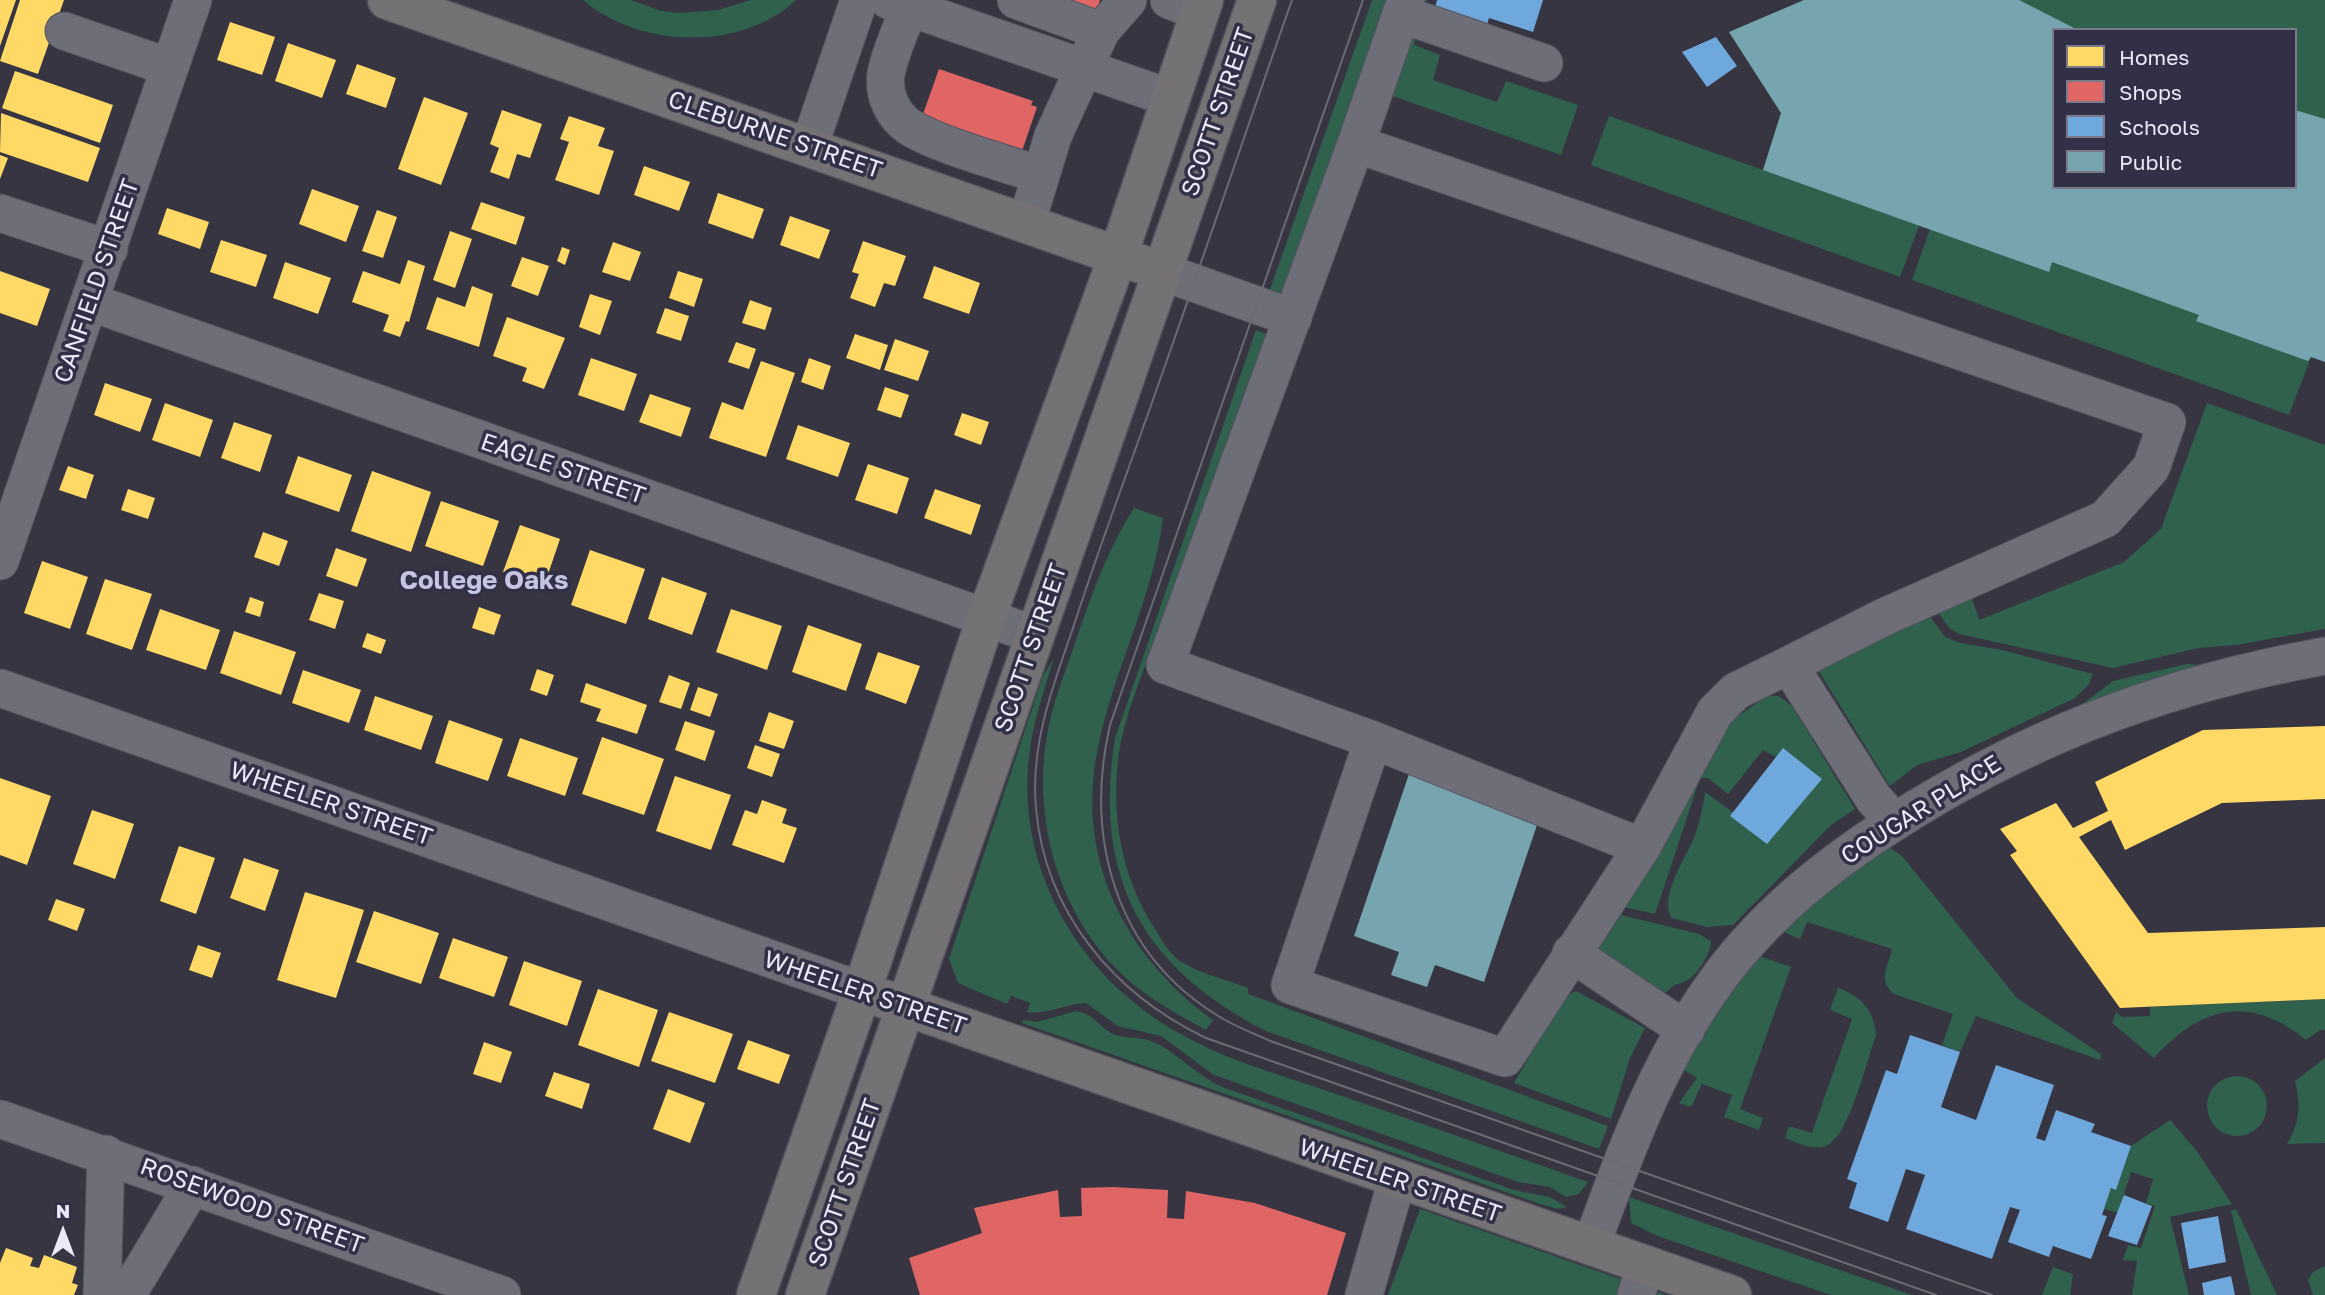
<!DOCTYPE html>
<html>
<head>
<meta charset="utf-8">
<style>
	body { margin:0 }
	#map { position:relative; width:2325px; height:1295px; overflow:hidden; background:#363541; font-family:"Golos Text",sans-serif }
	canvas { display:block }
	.legend { position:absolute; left:2052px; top:28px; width:245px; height:161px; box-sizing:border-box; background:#313046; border:2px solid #7b7a8d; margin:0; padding:9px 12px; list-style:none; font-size:21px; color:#e9e9f7 }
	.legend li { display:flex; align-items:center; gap:14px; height:35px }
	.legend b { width:35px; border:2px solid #7b7a8d }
	.north { position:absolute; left:28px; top:1197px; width:70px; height:70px; -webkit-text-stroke:5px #313046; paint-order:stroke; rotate:0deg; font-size:19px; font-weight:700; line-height:28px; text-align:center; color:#e9e9f7 }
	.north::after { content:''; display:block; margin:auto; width:24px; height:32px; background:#e9e9f7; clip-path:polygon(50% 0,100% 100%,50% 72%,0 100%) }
</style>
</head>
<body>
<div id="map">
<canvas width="2325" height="1295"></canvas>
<ul class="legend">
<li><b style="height:19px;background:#ffd966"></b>Homes</li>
<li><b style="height:19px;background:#e06666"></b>Shops</li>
<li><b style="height:19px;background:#6fa8dc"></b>Schools</li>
<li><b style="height:19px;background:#76a5af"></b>Public</li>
</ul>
<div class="north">N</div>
</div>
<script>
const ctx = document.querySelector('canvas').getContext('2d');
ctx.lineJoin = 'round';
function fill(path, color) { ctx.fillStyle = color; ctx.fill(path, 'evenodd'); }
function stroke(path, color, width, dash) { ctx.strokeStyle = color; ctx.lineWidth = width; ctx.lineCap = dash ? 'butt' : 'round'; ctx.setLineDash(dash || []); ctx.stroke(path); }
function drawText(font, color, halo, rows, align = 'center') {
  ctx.font = font + ' "Golos Text",sans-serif'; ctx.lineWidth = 7; ctx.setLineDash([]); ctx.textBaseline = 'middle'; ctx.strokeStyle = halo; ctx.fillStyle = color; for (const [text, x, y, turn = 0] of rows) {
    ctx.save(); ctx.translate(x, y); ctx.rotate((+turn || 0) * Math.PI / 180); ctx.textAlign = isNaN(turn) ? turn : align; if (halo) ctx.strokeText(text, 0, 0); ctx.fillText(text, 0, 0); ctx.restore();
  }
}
fill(new Path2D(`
	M583,0H631L661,11L680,13L718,10L751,0H796C741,52 639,48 583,0Z
	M1372,0H1427L1414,45L1440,55L1433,80L1497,102L1506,81L1578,105L1561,155L1367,87L1288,299L1269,292Z
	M1804,0H2325V362L2311,357L2289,415L1912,280L1930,229L1919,226L1900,277L1591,165L1609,116L1763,170L1781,113L1729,32ZM2054,30H2295V187H2054Z
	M1256,330L1274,337L1262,345C1228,436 1195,527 1163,619C1147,664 1124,713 1118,760C1111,821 1123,881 1157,932C1162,940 1168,951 1175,957C1194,973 1226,979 1248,988V994L1608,1126L1599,1149L1266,1031C1141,967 1093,877 1115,738Z
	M2207,403L2325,445V629L2236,645L2199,648L2113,668L1959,634L1949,628L1938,612L1971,595L1979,620L2124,562L2161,529Z
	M1134,508L1163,518C1153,600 1112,672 1097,753C1076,861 1127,958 1213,1020L1206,1030C1178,1015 1150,999 1126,978C1060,918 1032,822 1047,735C1052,706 1063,677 1073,649C1090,599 1106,552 1134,508Z
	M1930,616L1945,637L1960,643L2002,650L2093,674L2089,684L2075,698L1961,752L1917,765L1890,786L1818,670Z
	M1054,658C1044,691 1033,722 1029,756C1016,871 1080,978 1179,1033C1229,1062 1288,1077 1342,1096C1424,1124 1506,1153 1588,1182L1579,1194L1566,1197L1550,1187L1518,1182L1214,1075L1161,1036L1118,1026L1086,1003C1066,1004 1046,1015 1027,1012L1030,1003L1011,996L1007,1004L958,983L949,959L1043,676Z
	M2187,664L2205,665L2076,709L2113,681Z
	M1767,696H1779L1792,706L1855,809L1831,825L1733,925L1707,927L1672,918C1657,898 1688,855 1695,835C1700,821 1703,806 1705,792L1771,840L1816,778L1763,750L1728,794L1708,778H1700L1655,914L1618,906L1731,721Z
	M1887,846L1902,856L2017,998L2101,1054L2100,1060L1976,1016L1960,1052L1942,1045L1953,1014L1894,994C1877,980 1888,967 1892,949L1807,922L1800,939L1784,932L1820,895Z
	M1613,913L1699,934L1711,941C1711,954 1697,975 1686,981C1677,985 1672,984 1666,993L1603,959L1597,946Z
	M1759,956L1791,967L1740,1109L1763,1118L1759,1130L1724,1117L1732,1095L1702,1084L1691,1107L1679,1103L1697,1078L1681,1068L1714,1016Z
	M1838,988C1861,996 1874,1010 1876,1035C1867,1060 1850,1133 1828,1145C1815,1152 1798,1143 1785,1138L1789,1126L1812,1133L1852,1019L1830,1010Z
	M1576,991L1645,1028L1630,1058L1611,1119L1514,1083L1564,997Z
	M2325,999V1030H2320L2306,1040C2249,993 2200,1007 2154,1058L2112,1023L2116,1012L2122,1017L2150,1016V1007Z
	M1076,1011C1093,1014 1096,1023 1108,1031C1120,1040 1137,1036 1151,1041C1176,1050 1195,1076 1225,1088L1514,1190L1550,1197L1567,1207L1558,1209L1540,1204L1022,1023L1023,1020L1037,1022Z
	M2325,1058V1143L2287,1144C2300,1122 2301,1106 2295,1081Z
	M2207 1106a30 30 0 1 1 60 0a30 30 0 1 1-60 0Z
	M2170,1120L2196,1150L2232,1204L2170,1217L2189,1295H2132L2137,1261L2123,1260L2128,1245L2141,1248L2155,1206L2146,1203L2153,1179L2131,1172L2118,1213L2104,1209L2111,1188L2116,1190L2131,1146Z
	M1629,1197L1912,1295H1831L1660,1237L1631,1223Z
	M1420,1209L1666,1295H1388Z
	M2236,1209L2277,1295H2251L2231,1211Z
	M2325,1266V1295H2313L2308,1280L2313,1272Z
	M2053,1267L2073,1274L2070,1295H2042Z`), '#2f614c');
fill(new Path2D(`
	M0,0H16L0,46Z
	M20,0H64L38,74L0,61Z
	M230,22L275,37L262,75L217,60Z
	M288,43L336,60L322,98L275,81Z
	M357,64L396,78L386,108L346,94Z
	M15,71L113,105L100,143L2,108Z
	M424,97L468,113L441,185L398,169Z
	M502,110L542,124L530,158L517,154L509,179L490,172L499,148L490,144Z
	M1,113L100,148L88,182L0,152Z
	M569,116L605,128L598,146L614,151L599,195L555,180L569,142L560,139Z
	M0,155L8,158L0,179Z
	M644,166L690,182L679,211L634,195Z
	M312,189L359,206L346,242L299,224Z
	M718,193L764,209L753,239L708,223Z
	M481,202L525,217L516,245L471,229Z
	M167,208L209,222L200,249L158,234Z
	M377,210L397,217L383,258L362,251Z
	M790,216L830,230L819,259L780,245Z
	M450,231L472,239L455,288L433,280Z
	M221,240L267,255L256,287L210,272Z
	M863,241L906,256L895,286L884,283L875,307L850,298L859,274L852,272Z
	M613,242L641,252L630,281L602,272Z
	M562,247L570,250L565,265L557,261Z
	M522,257L549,266L538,296L511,286Z
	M408,260L425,266L409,322L406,321L400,337L383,331L389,315L352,302L363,271L400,284Z
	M285,262L331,278L318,314L273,298Z
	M934,266L980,283L969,314L923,298Z
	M0,271L50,289L37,326L0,313Z
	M678,271L703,279L694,307L669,298Z
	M472,286L493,294L479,347L426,329L437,297L465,307Z
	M590,294L612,301L600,335L579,327Z
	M750,300L772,308L765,330L742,323Z
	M665,308L689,316L681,341L656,333Z
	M507,317L565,338L544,389L522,381L527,368L493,356Z
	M855,334L888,345L880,370L846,358Z
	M895,339L929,351L918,381L884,370Z
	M736,342L756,349L749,369L728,362Z
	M591,358L637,374L624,411L578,395Z
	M809,358L831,366L823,390L801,382Z
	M761,361L795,373L766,457L709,438L722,402L743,410Z
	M105,383L152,399L140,432L94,415Z
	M885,387L909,395L901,418L877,410Z
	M650,394L691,408L681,437L639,422Z
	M165,403L213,420L200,457L152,440Z
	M962,413L989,422L981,445L954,435Z
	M234,422L272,435L260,472L221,458Z
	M798,425L850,443L838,477L786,459Z
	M298,456L352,475L339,512L285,493Z
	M868,464L909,478L897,514L855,500Z
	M68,466L94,475L86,499L59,490Z
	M372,471L431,492L411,552L351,531Z
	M128,489L155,498L148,519L121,510Z
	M935,489L981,505L971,535L924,518Z
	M441,501L499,521L483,566L425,546Z
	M520,525L560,539L544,586L503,572Z
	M263,532L288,541L279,566L254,557Z
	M336,548L367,559L357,587L326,576Z
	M590,550L645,569L626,624L571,605Z
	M42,561L88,577L70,629L24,613Z
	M662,577L707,593L692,635L648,619Z
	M105,579L152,594L132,650L86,634Z
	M319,593L344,601L335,629L309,620Z
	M250,597L264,602L260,617L245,612Z
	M479,607L501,615L494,635L472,628Z
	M160,609L220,630L206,670L146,650Z
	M731,609L782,626L767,670L716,652Z
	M808,625L862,644L846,691L792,672Z
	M234,631L296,652L281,695L220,673Z
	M367,633L386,640L381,654L362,647Z
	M878,652L920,666L906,704L865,689Z
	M537,669L554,675L547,696L530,690Z
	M303,670L361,690L349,723L292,703Z
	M669,675L690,683L681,709L659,702Z
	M586,683L647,705L637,734L596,721L601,709L580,702Z
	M698,687L718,694L710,717L690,710Z
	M375,696L433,716L421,750L364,730Z
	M769,712L794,721L784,749L759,741Z
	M449,720L503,739L488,781L435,763Z
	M685,721L715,731L705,761L675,750Z
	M2325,726V799L2222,803L2125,850L2111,820L2079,837L2148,933L2325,927V999L2120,1008L2010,855L2017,851L2000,829L2056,803L2073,828L2108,811L2095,782L2203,730Z
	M602,737L664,759L644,815L582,794Z
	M520,738L578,758L565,796L507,776Z
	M755,745L780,754L772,777L747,768Z
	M675,776L731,795L711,850L656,831Z
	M0,778L51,796L27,865L0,855Z
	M762,800L787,809L782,823L797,828L784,863L732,845L745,810L757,814Z
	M92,810L134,824L115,879L73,864Z
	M179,846L215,858L196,914L160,901Z
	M244,858L279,870L265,911L230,898Z
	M305,892L364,910L336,998L277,980Z
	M56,899L85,909L77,931L48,920Z
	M374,911L439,933L421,984L356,962Z
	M453,938L508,957L494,997L439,978Z
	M198,945L221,953L212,978L189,970Z
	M524,961L582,981L567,1026L509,1005Z
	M598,989L658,1010L639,1067L578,1045Z
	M669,1012L733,1034L715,1083L651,1061Z
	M748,1040L790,1055L779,1084L737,1069Z
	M484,1042L512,1052L501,1083L473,1074Z
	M554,1072L590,1084L582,1109L545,1096Z
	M668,1089L705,1103L690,1143L653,1129Z
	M6,1248L33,1258L30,1266L39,1268L44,1255L77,1267L72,1283L78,1285L74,1295H0V1263Z`), '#ffd966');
fill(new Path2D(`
	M1041,0H1100L1095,15Z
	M939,69L1033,101L1031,105L1037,107L1022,151L922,117Z
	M1113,1187L1168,1190L1167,1218L1184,1219L1186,1191L1255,1203L1346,1233L1327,1295H920L909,1258L982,1233L974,1208L1058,1190L1060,1217L1082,1216L1081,1188Z`), '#e06666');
fill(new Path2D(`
	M1437,0H1543L1533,32L1489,18L1486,28L1434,11Z
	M1716,37L1737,66L1707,87L1682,52Z
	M1783,748L1822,779L1767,844L1730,816Z
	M1910,1035L1960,1052L1941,1107L1976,1120L1996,1065L2054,1085L2036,1138L2045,1141L2056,1110L2095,1124L2091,1132L2131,1146L2116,1190L2111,1188L2102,1215L2107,1216L2091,1259L2053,1246L2049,1257L2008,1242L2020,1210L2010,1207L1992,1259L1906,1229L1925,1175L1906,1169L1888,1222L1849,1208L1857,1183L1847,1179L1886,1070L1897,1074Z
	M2124,1195L2152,1206L2137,1245L2108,1236Z
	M2218,1216L2226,1262L2189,1269L2181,1223Z
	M2231,1276L2235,1295H2204L2202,1283Z`), '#6fa8dc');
fill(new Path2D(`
	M1804,0H2019L2078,30H2054V187H2295V110L2325,119V362L2311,357L2308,361L2196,321L2199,315L2052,262L2049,272L1763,170L1781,113L1729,32Z
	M1466,760L1524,779L1513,810L1539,819L1484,982L1435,965L1427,987L1391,975L1399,952L1354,936L1409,774L1455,790Z`), '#76a5af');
const minor = new Path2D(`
	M888,0L1170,98
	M1016,0L1101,31
	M1169,0L1200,12
	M909,7C902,28 890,52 886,74C883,94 892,114 908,126C937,145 1005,163 1040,175
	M1401,14L1544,63
	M64,31L169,67
	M1356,144L1406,0
	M809,147L859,0
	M0,213L109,249
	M1026,224L1053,136L1101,31L1128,0
	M1163,272L1293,318
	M90,302L1035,635
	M0,561L193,0
	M0,688L862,991
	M1373,740L1290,985L1505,1058L1642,847L1715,712L1736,691L1789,665
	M1642,847L1373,740L1165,665L1356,144L2167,422L2151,468L2105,519L1884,617L1789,665L1874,799L1895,822
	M1571,953L1686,1030
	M0,1119L502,1295
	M1591,1246C1628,1145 1660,1054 1727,967C1779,901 1846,851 1917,808C2047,729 2175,683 2325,656
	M102,1295L106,1154
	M127,1295L193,1185
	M1364,1295L1397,1180
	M1636,1295L1646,1265`);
const major = new Path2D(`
	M387,0L1141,264
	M884,999L1732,1295
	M756,1295L862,991L986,618L1118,256L1204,0
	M805,1295L1257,0`);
stroke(minor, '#53525d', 39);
stroke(major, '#53525d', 41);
stroke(minor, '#6e6e78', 37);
stroke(major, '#747274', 38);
stroke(new Path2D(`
	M1292,0C1239,151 1188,303 1134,453C1113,511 1092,569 1073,628C1053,686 1030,745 1036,808C1045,913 1114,994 1206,1038L1936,1295
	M1363,0L1110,725C1084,838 1115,954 1220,1017C1236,1027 1255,1034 1273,1042L1992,1295`), '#6c6b74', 2);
drawText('24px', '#e9e9f7', '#313046', [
	["SCOTT STREET",1218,112,-71],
	["CLEBURNE STREET",775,135,19],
	["CANFIELD STREET",97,281,-71],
	["EAGLE STREET",563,469,19],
	["SCOTT STREET",1031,648,-71],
	["WHEELER STREET",331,804,19],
	["COUGAR PLACE",1921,810,-32],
	["WHEELER STREET",865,993,19],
	["WHEELER STREET",1400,1181,19],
	["SCOTT STREET",845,1183,-71],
	["ROSEWOOD STREET",252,1206,20]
]);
drawText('bold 26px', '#c5c5e2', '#313046', [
	["College Oaks",484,581]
]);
</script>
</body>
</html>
